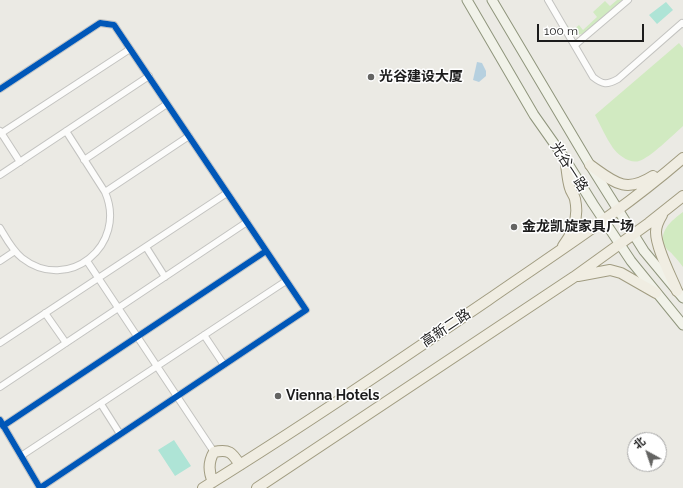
<!DOCTYPE html>
<html>
<head>
<meta charset="utf-8">
<style>
	body { margin:0 }
	#map { position:relative; width:683px; height:488px; overflow:hidden; background:#ebeae4; font-family:Raleway,"Noto Sans SC",sans-serif }
	canvas { display:block }
	.north { position:absolute; left:627px; top:432px; width:40px; height:40px; box-sizing:border-box; background:#fff; border:1px solid #a4a4a4; border-radius:50%; rotate:320deg; font-size:11px; font-weight:700; line-height:16px; text-align:center; color:#1c1c1c }
	.north::after { content:''; display:block; margin:auto; width:14px; height:18px; background:#646462; clip-path:polygon(50% 0,100% 100%,50% 72%,0 100%) }
	.scale { position:absolute; left:537px; top:24px; width:107px; height:18px; box-sizing:border-box; border:2px solid #1c1c1c; border-top:0; padding-left:5px; font-size:12px; line-height:14px; white-space:nowrap; color:#1c1c1c; -webkit-text-stroke:3px #fff; paint-order:stroke }
</style>
</head>
<body>
<div id="map">
<canvas width="683" height="488"></canvas>
<div class="north">北</div>
<div class="scale">100 m</div>
</div>
<script>
const ctx = document.querySelector('canvas').getContext('2d');
ctx.lineJoin = 'round';
function fill(path, color) { ctx.fillStyle = color; ctx.fill(path, 'evenodd'); }
function stroke(path, color, width, dash) { ctx.strokeStyle = color; ctx.lineWidth = width; ctx.lineCap = dash ? 'butt' : 'round'; ctx.setLineDash(dash || []); ctx.stroke(path); }
function drawText(font, color, halo, rows, align = 'center') {
  ctx.font = font + ' Raleway,"Noto Sans SC",sans-serif'; ctx.lineWidth = 3; ctx.setLineDash([]); ctx.textBaseline = 'middle'; ctx.strokeStyle = halo; ctx.fillStyle = color; for (const [text, x, y, turn = 0] of rows) {
    ctx.save(); ctx.translate(x, y); ctx.rotate((+turn || 0) * Math.PI / 180); ctx.textAlign = isNaN(turn) ? turn : align; if (halo) ctx.strokeText(text, 0, 0); ctx.fillText(text, 0, 0); ctx.restore();
  }
}
fill(new Path2D(`
	M617,0H622L585,33C571,38 569,31 563,20L572,31L579,25L583,30L597,17L593,12L605,1L610,6Z
	M679,43L683,48V126C674,134 650,158 639,161C630,164 618,155 613,148C606,138 601,126 595,115Z
	M683,212V267C680,263 677,259 673,255C671,252 668,251 666,248C656,233 672,220 683,212Z`), '#d1eac1');
fill(new Path2D(`
	M666,2L673,10L657,24L649,15Z
	M174,440L191,466L175,476L158,450Z`), '#aee4d6');
fill(new Path2D(`
	M477,62L482,63L486,71V76L479,82L473,80Z`), '#b6d0df');
const street = new Path2D(`
	M548,0L593,77C603,85 607,85 618,79L682,23L683,24
	M575,45L628,0
	M0,89L100,23L114,25L306,310L40,488L0,420
	M0,131L20,162
	M0,134L130,49
	M84,160L167,104
	M0,175L149,76
	M105,192L189,136
	M0,228C6,238 12,250 22,258C68,294 128,245 105,192L66,131
	M146,247L165,277
	M0,261L15,251
	M87,261L214,452
	M45,313L66,343
	M204,335L224,365
	M0,343L227,193
	M0,387L247,222
	M101,404L120,434
	M3,426L266,251
	M21,456L286,281`);
const secondary = new Path2D(`
	M467,0L534,115L565,159L593,204L631,261L683,325
	M492,0L590,165L644,251L683,298`);
const primary = new Path2D(`
	M590,165C614,182 625,194 653,176
	M662,215C659,220 656,226 656,232C656,248 671,276 677,291
	M563,246C574,232 579,217 575,199C574,195 571,192 570,188C567,179 567,168 565,159
	M578,276L610,270L621,273L656,293
	M213,482C208,471 208,462 214,452C229,449 232,452 240,465
	M203,488C300,428 394,364 488,300C554,254 622,211 683,158
	M257,488L574,277L649,223L683,196`);
stroke(street, '#c3c3c0', 8);
stroke(secondary, '#8f957c', 11);
stroke(primary, '#a19c81', 12);
stroke(street, '#fcfcfb', 6);
stroke(secondary, '#f1f2e9', 9);
stroke(primary, '#f0ede2', 10);
stroke(new Path2D(`
	M0,89L100,23L114,25L306,310L40,488L0,420
	M3,426L266,251`), '#0057b8', 6);
for (const [x, y, r, color] of [
	[371,77,4,"#646462"],
	[514,227,4,"#646462"],
	[278,396,4,"#646462"]
]) { const dot = new Path2D(); dot.arc(x, y, r, 0, 2 * Math.PI); ctx.fillStyle = color; ctx.fill(dot); stroke(dot, '#fff', 1.5); }
drawText('bold 14px', '#1c1c1c', '#fff', [
	["光谷建设大厦",379,77],
	["金龙凯旋家具广场",522,227],
	["Vienna Hotels",286,396]
], 'left');
drawText('14px', '#1c1c1c', '#fff', [
	["光谷一路",569,167,57],
	["高新二路",446,328,-34]
]);
</script>
</body>
</html>
